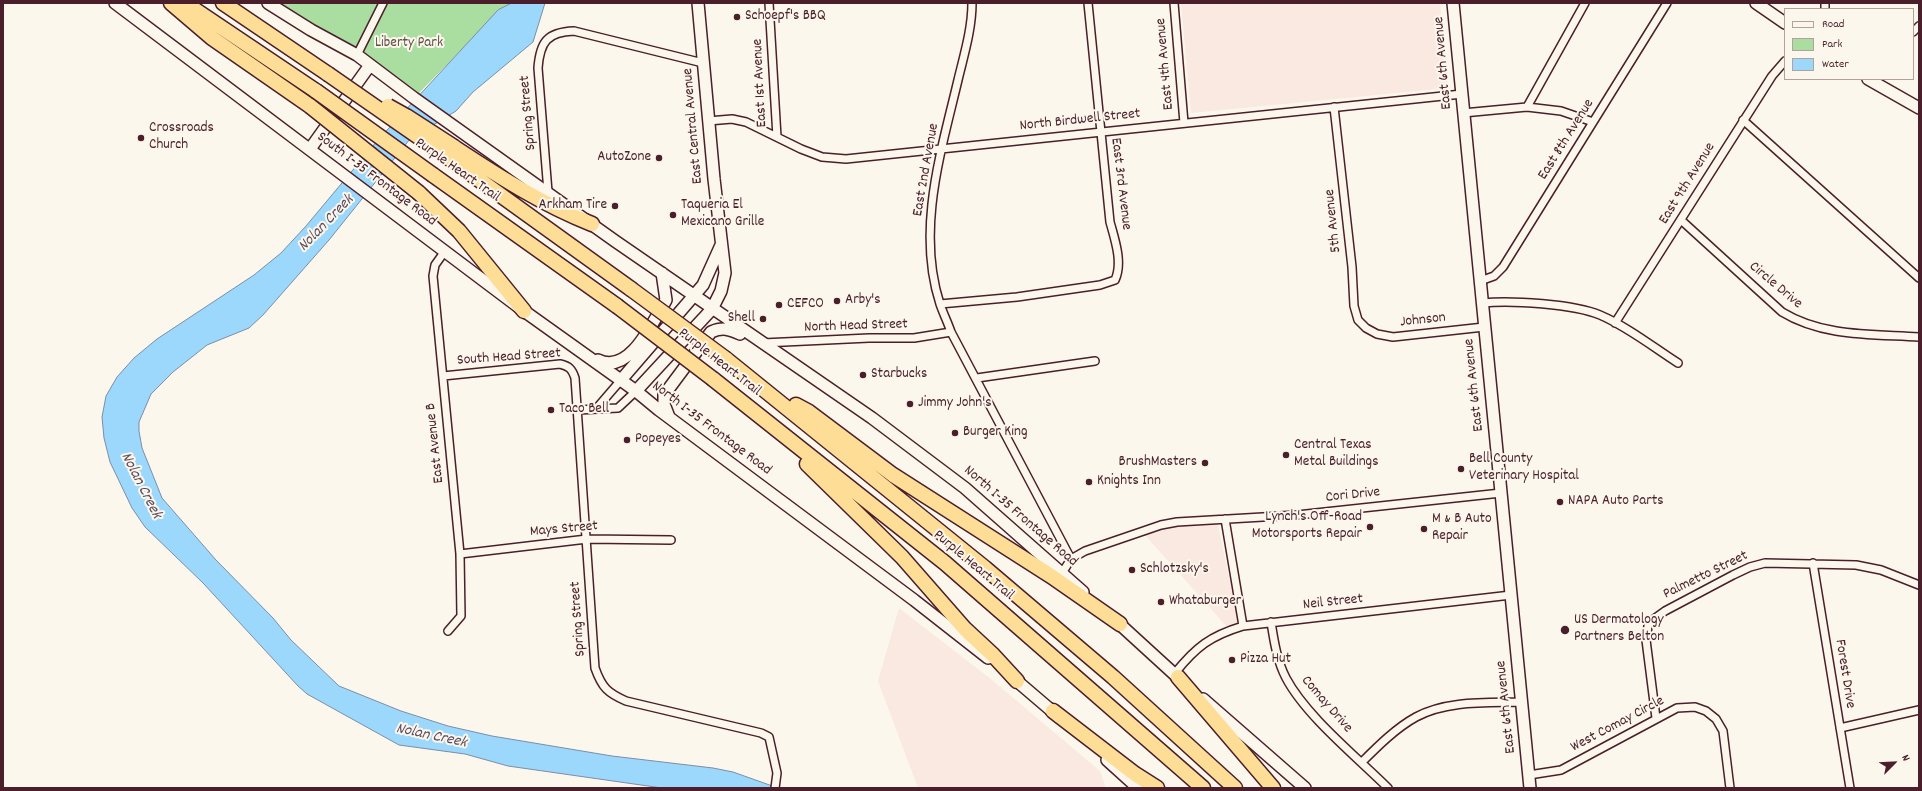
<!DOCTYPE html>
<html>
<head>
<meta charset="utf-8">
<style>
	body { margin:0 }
	#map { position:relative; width:1922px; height:791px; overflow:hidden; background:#fbf7ec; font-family:Dekko,sans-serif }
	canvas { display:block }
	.frame { position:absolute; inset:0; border:4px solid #4a1f2b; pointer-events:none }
	.legend { position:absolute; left:1784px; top:8px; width:130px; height:72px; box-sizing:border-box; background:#fbf7ec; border:1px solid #b4a19f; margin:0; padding:5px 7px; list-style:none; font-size:12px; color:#4a1f2b }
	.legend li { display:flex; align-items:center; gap:8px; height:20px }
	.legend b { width:20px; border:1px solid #b4a19f }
	.north { position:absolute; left:1874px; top:743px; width:40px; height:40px; -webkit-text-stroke:3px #fbf7ec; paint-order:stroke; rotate:66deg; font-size:11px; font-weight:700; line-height:16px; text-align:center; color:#4a1f2b }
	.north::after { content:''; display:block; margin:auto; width:14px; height:18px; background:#4a1f2b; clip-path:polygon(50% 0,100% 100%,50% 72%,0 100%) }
</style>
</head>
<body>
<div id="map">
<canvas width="1922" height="791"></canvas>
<div class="frame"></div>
<ul class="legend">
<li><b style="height:5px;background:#fbf7ec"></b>Road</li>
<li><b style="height:11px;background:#aadea0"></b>Park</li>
<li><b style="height:11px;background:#9cd7fc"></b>Water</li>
</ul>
<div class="north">N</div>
</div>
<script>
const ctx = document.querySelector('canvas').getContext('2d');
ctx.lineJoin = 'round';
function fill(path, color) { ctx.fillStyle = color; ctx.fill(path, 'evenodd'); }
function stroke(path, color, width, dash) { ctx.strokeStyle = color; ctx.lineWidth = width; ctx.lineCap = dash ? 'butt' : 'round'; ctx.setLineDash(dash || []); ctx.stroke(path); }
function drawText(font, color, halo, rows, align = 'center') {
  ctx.font = font + ' Dekko,sans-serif'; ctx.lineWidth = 4; ctx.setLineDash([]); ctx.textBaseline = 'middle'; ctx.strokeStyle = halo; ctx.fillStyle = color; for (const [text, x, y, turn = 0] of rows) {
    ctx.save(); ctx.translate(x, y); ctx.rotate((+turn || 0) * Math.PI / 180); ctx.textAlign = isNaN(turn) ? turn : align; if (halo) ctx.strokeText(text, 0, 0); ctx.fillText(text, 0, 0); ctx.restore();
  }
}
fill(new Path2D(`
	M1181,3H1440L1448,88L1191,113Z
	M1195,524L1218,525L1238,620L1235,626L1228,628L1145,535L1168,525Z
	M899,608L992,680L1100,771L1106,788H918L878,681Z`), '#fae9e0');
fill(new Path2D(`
	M275,3H512L498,10L493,18L414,98Z`), '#aadea0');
const water = new Path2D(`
	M512,3H545L533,42L473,92L456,111L410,139L329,240L263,315L249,328L207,345L173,372L151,394L139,422V431L142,448L162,498L216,560L273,618L291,640L339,686L401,711L448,726L492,736L612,756L713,768L733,772L778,788H662L508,766L465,754L399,745L307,694L298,686L203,583L145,527L132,508L110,462L104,438L102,417L106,396L117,377L134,358L157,339L254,275L281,253L306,226L377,141L498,10Z`);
fill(water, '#9cd7fc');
stroke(water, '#7b8da8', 1);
const street = new Path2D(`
	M769,3L777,137
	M972,3C972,29 964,55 958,80C941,152 916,230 940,304C943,313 948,323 951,332L1071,559
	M1174,3L1184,123
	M1825,3V9
	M1913,32L1919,26
	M357,55L383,3
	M1334,107L1352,267L1354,306L1358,320L1366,328L1377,334L1393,337L1484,327
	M1527,107L1585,3
	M1463,113L1527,107L1561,111L1593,122
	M1743,120L1919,278
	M708,121L732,119L746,122L801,149L822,157L846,159L1462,94
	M548,192L538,68C540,42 547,32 574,31L703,63
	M1681,220L1782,312C1823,337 1872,334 1919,337
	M445,251L435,265L433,276L460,554L461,616L448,631
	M1480,281L1494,276L1503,267L1667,3
	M1482,303C1511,300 1574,304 1600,315C1628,327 1653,347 1678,363
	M940,304L1017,297L1100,285L1115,280C1123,263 1115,240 1110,222L1088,3
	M1615,323L1772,76L1785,61
	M763,343L869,338H914L951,332
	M443,376L560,364C569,366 572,369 575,378L595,668C602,688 608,693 626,701L761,733L769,737L777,773L775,788
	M977,378L1095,361
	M596,409L621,380
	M578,410L618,408L636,391
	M1225,519L1243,626
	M460,554L587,539L671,540
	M1813,563L1850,788
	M1062,573L1071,559L1085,551L1161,525L1177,522L1297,515L1501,493
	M1271,622C1274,641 1277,661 1286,678C1306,716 1357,757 1388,788
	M1175,673C1196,647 1210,636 1243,626L1511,595
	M1656,718L1646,640L1648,626L1651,621L1665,611L1733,575L1750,567L1765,563L1856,565L1881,570L1919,585
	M1840,728L1919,710
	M1362,762C1378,746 1396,728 1416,717C1447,700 1488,703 1522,702
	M1529,775L1561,770L1677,708L1695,707L1706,711L1716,719L1723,731L1730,788`);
const secondary = new Path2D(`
	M115,3L524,311L636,391L659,410L914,600L988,658
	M268,3L311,30L357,55L414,98L615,241L872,418L965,488L1083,592
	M1453,3L1530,788
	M1756,3L1785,23
	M1868,79L1919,108
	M310,149L370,65
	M598,360C630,376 653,321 666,300L662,273
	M621,380L703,285L721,245
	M636,391L712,309L721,291L725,273L714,179L698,3
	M669,417L664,404V395L711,332C723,327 729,329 740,334
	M1114,619L1184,683
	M1011,676L1059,717
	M1203,699L1305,788
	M1107,760L1138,788`);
const highway = new Path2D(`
	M171,3L212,38L310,106
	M185,3L316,91
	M223,3L328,74
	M454,147C498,176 543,205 592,224
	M449,158L631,289
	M433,175L617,306
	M419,193L459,231L524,311
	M726,359L985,568L1113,677L1235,788
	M713,379L945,563L1203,788
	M796,405L809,412L893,475L1051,576L1120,624
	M807,464L902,557L965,629L993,655L1017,681
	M1178,677L1273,788
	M1053,711L1135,774L1157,788`);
stroke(street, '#4a1f2b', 10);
stroke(secondary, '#4a1f2b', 14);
stroke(highway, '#4a1f2b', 17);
stroke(street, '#fbf7ec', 7);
stroke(secondary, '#fbf7ec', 11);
stroke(highway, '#fedd96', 14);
const highwayBridge = new Path2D(`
	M328,74L449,158
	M316,91L433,175
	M310,106L419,193
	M388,106L406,116L454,147
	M631,289L726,359
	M617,306L713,379`);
stroke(highwayBridge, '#4a1f2b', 17, []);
stroke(highwayBridge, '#fedd96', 14);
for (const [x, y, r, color] of [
	[737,17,4,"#4a1f2b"],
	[141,138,4,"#4a1f2b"],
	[659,158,4,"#4a1f2b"],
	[615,206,4,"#4a1f2b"],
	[673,215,4,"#4a1f2b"],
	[837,301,4,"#4a1f2b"],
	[779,305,4,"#4a1f2b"],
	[763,319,4,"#4a1f2b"],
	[863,375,4,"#4a1f2b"],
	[910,404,4,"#4a1f2b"],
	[551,410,4,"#4a1f2b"],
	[955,433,4,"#4a1f2b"],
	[627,440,4,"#4a1f2b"],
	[1286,455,4,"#4a1f2b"],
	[1205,463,4,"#4a1f2b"],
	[1461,469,4,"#4a1f2b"],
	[1089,482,4,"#4a1f2b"],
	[1560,502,4,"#4a1f2b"],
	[1370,527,4,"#4a1f2b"],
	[1424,529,4,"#4a1f2b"],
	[1132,570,4,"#4a1f2b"],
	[1161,602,4,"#4a1f2b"],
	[1565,630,5,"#4a1f2b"],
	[1232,660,4,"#4a1f2b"]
]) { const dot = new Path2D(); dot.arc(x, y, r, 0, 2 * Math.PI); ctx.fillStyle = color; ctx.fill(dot); stroke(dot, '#fbf7ec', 1.5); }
drawText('15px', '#4a1f2b', '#fbf7ec', [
	["Schoepf's BBQ",745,17],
	["Crossroads",149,129],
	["Church",149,146],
	["AutoZone",651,158,"right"],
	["Arkham Tire",607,206,"right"],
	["Taqueria El",681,206],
	["Mexicano Grille",681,223],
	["Arby's",845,301],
	["CEFCO",787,305],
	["Shell",755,319,"right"],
	["Starbucks",871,375],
	["Jimmy John's",918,404],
	["Taco Bell",559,410],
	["Burger King",963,433],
	["Popeyes",635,440],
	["Central Texas",1294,446],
	["Metal Buildings",1294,463],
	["Bell County",1469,460],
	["Veterinary Hospital",1469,477],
	["BrushMasters",1197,463,"right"],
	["Knights Inn",1097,482],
	["NAPA Auto Parts",1568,502],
	["Lynch's Off-Road",1362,518,"right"],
	["Motorsports Repair",1362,535,"right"],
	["M & B Auto",1432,520],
	["Repair",1432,537],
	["Schlotzsky's",1140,570],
	["Whataburger",1169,602],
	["US Dermatology",1574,621],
	["Partners Belton",1574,638],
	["Pizza Hut",1240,660]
], 'left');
drawText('15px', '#624f48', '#fbf7ec', [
	["Liberty Park",409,44]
]);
drawText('15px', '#4a1f2b', '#fbf7ec', [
	["East 6th Avenue",1444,63,-95],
	["East 4th Avenue",1166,64,-95],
	["East 1st Avenue",761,83,-93],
	["Spring Street",529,113,-95],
	["North Birdwell Street",1080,121,-6],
	["East Central Avenue",694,126,-95],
	["East 8th Avenue",1567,140,-58],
	["East 2nd Avenue",927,170,-80],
	["Purple Heart Trail",457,171,35],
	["South I-35 Frontage Road",376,180,37],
	["East 3rd Avenue",1120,184,83],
	["East 9th Avenue",1688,184,-58],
	["5th Avenue",1334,221,-96],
	["Circle Drive",1775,286,40],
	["Johnson",1423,321,-6],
	["North Head Street",856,327,-2],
	["South Head Street",509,358,-4],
	["Purple Heart Trail",719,363,38],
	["East 6th Avenue",1475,385,-96],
	["North I-35 Frontage Road",711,429,37],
	["East Avenue B",436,443,-96],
	["Cori Drive",1353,496,-6],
	["North I-35 Frontage Road",1020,517,41],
	["Mays Street",564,530,-5],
	["Purple Heart Trail",973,566,40],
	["Palmetto Street",1706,576,-26],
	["Neil Street",1333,603,-6],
	["Spring Street",579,619,-94],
	["Forest Drive",1844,674,81],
	["Comay Drive",1326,705,49],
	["East 6th Avenue",1507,707,-96],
	["West Comay Circle",1618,725,-28]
]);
drawText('italic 16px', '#5e4d5f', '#fbf7ec', [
	["Nolan Creek",327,224,-46],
	["Nolan Creek",140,486,63],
	["Nolan Creek",431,737,12]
]);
</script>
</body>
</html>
